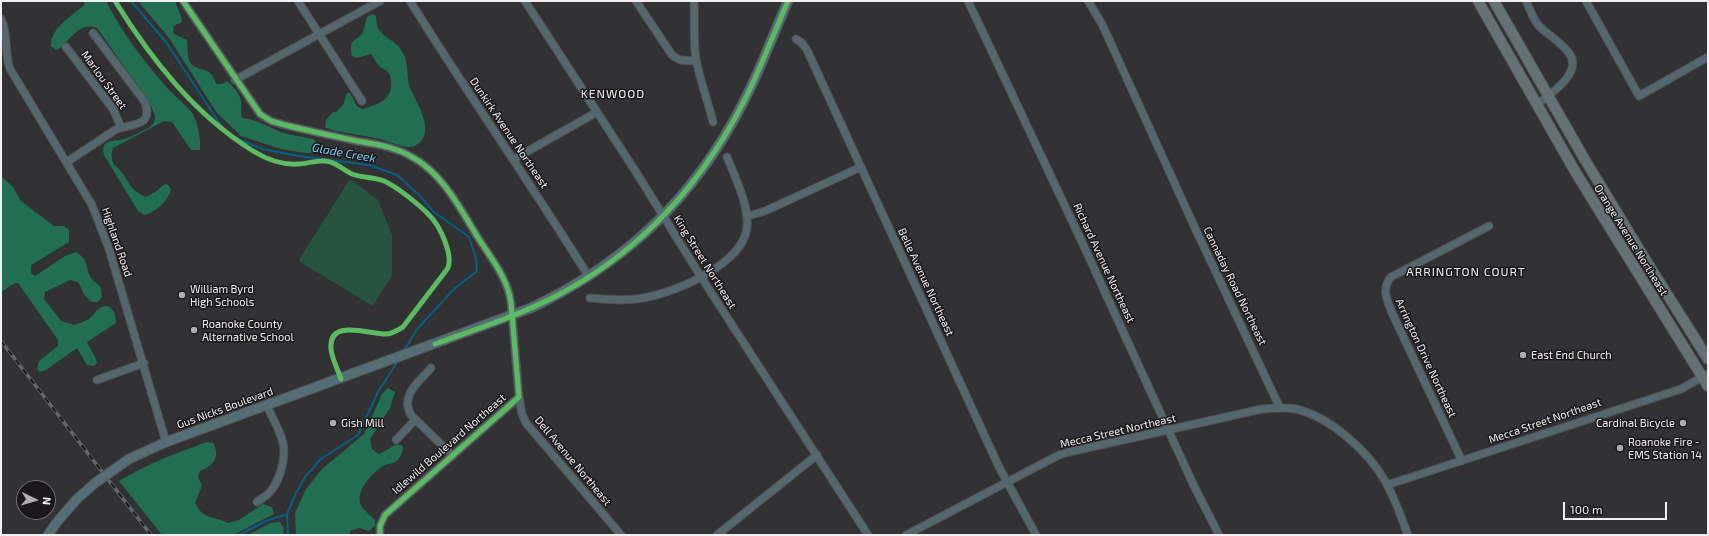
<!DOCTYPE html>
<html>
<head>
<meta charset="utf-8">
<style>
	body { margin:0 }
	#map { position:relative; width:1709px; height:536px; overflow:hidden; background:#323133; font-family:"Exo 2",sans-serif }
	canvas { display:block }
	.frame { position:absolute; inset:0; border:2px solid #f2f0f2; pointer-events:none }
	.north { position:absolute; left:16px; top:480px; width:40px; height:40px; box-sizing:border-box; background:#1a181a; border:1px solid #706e70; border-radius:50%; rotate:95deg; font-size:11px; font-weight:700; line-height:16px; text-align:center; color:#f2f0f2 }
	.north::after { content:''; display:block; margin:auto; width:14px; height:18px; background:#afadaf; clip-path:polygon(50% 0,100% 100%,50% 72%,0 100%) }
	.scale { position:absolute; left:1563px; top:502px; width:104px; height:18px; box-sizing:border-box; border:2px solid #f2f0f2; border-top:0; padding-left:5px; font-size:12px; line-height:14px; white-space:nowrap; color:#f2f0f2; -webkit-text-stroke:3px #1a181a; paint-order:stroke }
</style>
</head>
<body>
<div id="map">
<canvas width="1709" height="536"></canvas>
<div class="frame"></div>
<div class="north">N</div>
<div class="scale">100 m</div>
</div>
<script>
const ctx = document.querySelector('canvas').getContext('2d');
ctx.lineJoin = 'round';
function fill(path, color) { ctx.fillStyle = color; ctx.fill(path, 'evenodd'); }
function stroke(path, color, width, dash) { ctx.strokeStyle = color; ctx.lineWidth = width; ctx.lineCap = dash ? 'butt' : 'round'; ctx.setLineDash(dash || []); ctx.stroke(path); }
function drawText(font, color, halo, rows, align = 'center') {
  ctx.font = font + ' "Exo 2",sans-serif'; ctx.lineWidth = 3; ctx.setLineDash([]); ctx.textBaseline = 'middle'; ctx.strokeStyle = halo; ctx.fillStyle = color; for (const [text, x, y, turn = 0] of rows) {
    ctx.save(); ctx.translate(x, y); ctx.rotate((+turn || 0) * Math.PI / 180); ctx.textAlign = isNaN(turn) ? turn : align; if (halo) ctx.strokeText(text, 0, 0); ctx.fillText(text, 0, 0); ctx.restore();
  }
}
fill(new Path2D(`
	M350,179L378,200L392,235V275L373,306L300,262V258Z`), '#265441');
fill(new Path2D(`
	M84,1H106C122,33 144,61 167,88C173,94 190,109 193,114C198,124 201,139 200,150H191L172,122L164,121L113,148C112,151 111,155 112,158C112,164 116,166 120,170C130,182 129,190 146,197L157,191L163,185L167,184L171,188C170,200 155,212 145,215L138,211L104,155C100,138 114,142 124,139C130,137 136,134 142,131C161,123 156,115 147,99L97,28C76,20 68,47 56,50L51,46C50,28 72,16 84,5Z
	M138,1H175L182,19L181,23L177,24L173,27L174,34L187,40C188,46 187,55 189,60C196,75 210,62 216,84H222L227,81C233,86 240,94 241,101C242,107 240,112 242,118C257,119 267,127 281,132C292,136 304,136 315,140L318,148L313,153H305L281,149L241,136L217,113L169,38Z
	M373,14L376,16C376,40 395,36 403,53C409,64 406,78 410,88C416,102 436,131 418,144C415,145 413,147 410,147C404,148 383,139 375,138C366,136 329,131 325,127L326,120L333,112H336L343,105L347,93H350L357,106L362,109C375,106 392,100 391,84C391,81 391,75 388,72C385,69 380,68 378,65C375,61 374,57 371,54L357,58L352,56C351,52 350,47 352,43C354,39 361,37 363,32C367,24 363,16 373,14Z
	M1,176L13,187L21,201L54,226H64L69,230V242L31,265V273L35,276L65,256L76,252C89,260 85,265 90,276C95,286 102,281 102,297L98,302H92L85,296L78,282L70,280L45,292L44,299L61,321L74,325C79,323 87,321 91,317C94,315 96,310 100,308C111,301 116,314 116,323L87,342L95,357L97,363L94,366L87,365L77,348L46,370L40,372L37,369L39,361L58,346V340L18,283L13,284L1,292Z
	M388,388L395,392L390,408L370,439L372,449L379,454L397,444L403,446C403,452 400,459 395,462C391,464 387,464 383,466C372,473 353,493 362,507C365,511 371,516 375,520V526L369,531L359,528L350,531V535H296L295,513L306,489L322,469L364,434L382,394Z
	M207,442L213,443C221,457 213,466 200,471L198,477L202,486L195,503C204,521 213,515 228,523L239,520L263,504L272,507L274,514L233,535H162L119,481C147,464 176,453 207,442Z
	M280,522L283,527L284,535H248L270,523Z`), '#216e52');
stroke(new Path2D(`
	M131,1L166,42L224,130L240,140L263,149L298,156L369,165L397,175L419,195L434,212L469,237L476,259L477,271L454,289L418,328L403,352
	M239,535L266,521L287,514
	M288,535L287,514L296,493L305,477L321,459L358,435L378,392L398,361`), '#056184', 2);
const minor = new Path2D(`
	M183,1L260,114L271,121L285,125C309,131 333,136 357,141C375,144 396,147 412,157C442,173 460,208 477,236C490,257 508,278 511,303L519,397L385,515L380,526V535
	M298,1L362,101
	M410,1C468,94 531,184 589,277
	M525,1L636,172L701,277L868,535
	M636,1L672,55L680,60L696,61
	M694,1C695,20 693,40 696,59C700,81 708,101 713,122
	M968,1L1081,240L1194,486L1219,535
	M1088,1L1102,24L1195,228L1280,408
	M1526,1C1530,9 1533,19 1539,26C1548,35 1561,42 1569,53C1584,73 1549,95 1536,105
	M1586,1L1639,96L1708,57
	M1,19C9,35 4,53 10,69L92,205L109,249L166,442
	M796,39L802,43L807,50L999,467L1036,535
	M66,47L113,109L121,127
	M235,80L380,1
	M514,159L597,112
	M67,162L115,130C130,123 154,128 145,102L93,33
	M748,216L765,211L861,167
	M590,298C605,299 620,301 636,299C669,296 744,265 747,227C749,205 735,177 727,157
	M431,368C418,383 400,395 411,415L453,456
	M97,380L144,363
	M519,397L522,414L526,423L621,535
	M396,440L415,420
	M1462,461L1392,313C1387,300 1381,289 1391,277L1489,226
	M1387,485L1681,389L1708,374
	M257,502C261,499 266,496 269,493C280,481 286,459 283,443C280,430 272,417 267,406
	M717,535L817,455
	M906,535L1059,455L1069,452L1262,409C1273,408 1285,407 1296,409C1330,417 1368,451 1385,481C1395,498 1401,517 1408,535`);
const major = new Path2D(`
	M129,459L166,442L531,308C617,267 683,209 731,125C754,86 770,42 788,1
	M48,535L57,522L77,499`);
const highway = new Path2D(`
	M1478,1L1576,173L1708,386
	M1494,1L1585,160L1650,267L1708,359`);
stroke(minor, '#515052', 9);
stroke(major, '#515052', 11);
stroke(highway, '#515052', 12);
stroke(minor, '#55676e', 7);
stroke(major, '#556e76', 9);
stroke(highway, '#647175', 10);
const rail = new Path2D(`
	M1,341L151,535`);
stroke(rail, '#61686b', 3.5);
stroke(rail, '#1a181a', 2, [6]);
const majorBridge = new Path2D(`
	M77,499L95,483L129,459`);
stroke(majorBridge, '#515052', 11, []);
stroke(majorBridge, '#556e76', 9);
stroke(new Path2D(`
	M115,1C151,59 194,114 253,151C266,159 283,165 298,164C307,164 316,160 325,161C335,161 343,170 352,174C362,178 374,177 384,181C396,186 421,206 430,216C440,226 453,254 448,268L403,327C398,330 392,334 386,334C371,335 328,317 331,349C332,359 338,370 341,379
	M183,1L260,114L271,121L285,125C309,131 333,136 357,141C375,144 396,147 412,157C442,173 460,208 477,236C490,257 508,278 511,303L519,397L385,515L380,526V535
	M435,344C476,329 518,316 556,296C630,258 690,197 731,125C754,86 770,42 788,1`), '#5cba63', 5);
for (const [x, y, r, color] of [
	[182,295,4,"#afadaf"],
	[194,330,4,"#afadaf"],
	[1523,355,4,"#afadaf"],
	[333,423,4,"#afadaf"],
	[1683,423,4,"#afadaf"],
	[1620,448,4,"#afadaf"]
]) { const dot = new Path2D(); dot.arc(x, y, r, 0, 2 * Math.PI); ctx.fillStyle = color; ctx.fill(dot); stroke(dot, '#1a181a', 1.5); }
drawText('11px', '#f2f0f2', '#1a181a', [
	["Marlou Street",104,80,54],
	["Dunkirk Avenue Northeast",509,133,56],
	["Orange Avenue Northeast",1631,240,58],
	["Highland Road",117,242,71],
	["King Street Northeast",705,262,58],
	["Richard Avenue Northeast",1104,263,65],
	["Belle Avenue Northeast",926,282,65],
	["Cannaday Road Northeast",1235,286,64],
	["Arrington Drive Northeast",1426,358,65],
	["Gus Nicks Boulevard",225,408,-20],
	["Mecca Street Northeast",1545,421,-19],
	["Mecca Street Northeast",1118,431,-13],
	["Idlewild Boulevard Northeast",449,444,-41],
	["Dell Avenue Northeast",573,461,50]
]);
drawText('11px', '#f2f0f2', '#1a181a', [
	["William Byrd",190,289],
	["High Schools",190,302],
	["Roanoke County",202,324],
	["Alternative School",202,337],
	["East End Church",1531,355],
	["Gish Mill",341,423],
	["Cardinal Bicycle",1675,423,"right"],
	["Roanoke Fire -",1628,442],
	["EMS Station 14",1628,455]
], 'left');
ctx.letterSpacing = '1px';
drawText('12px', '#f2f0f2', '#1a181a', [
	["KENWOOD",613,94],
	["ARRINGTON COURT",1466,272]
]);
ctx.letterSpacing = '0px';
drawText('italic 12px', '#77cbf7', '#1a181a', [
	["Glade Creek",344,153,10]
]);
</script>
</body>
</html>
